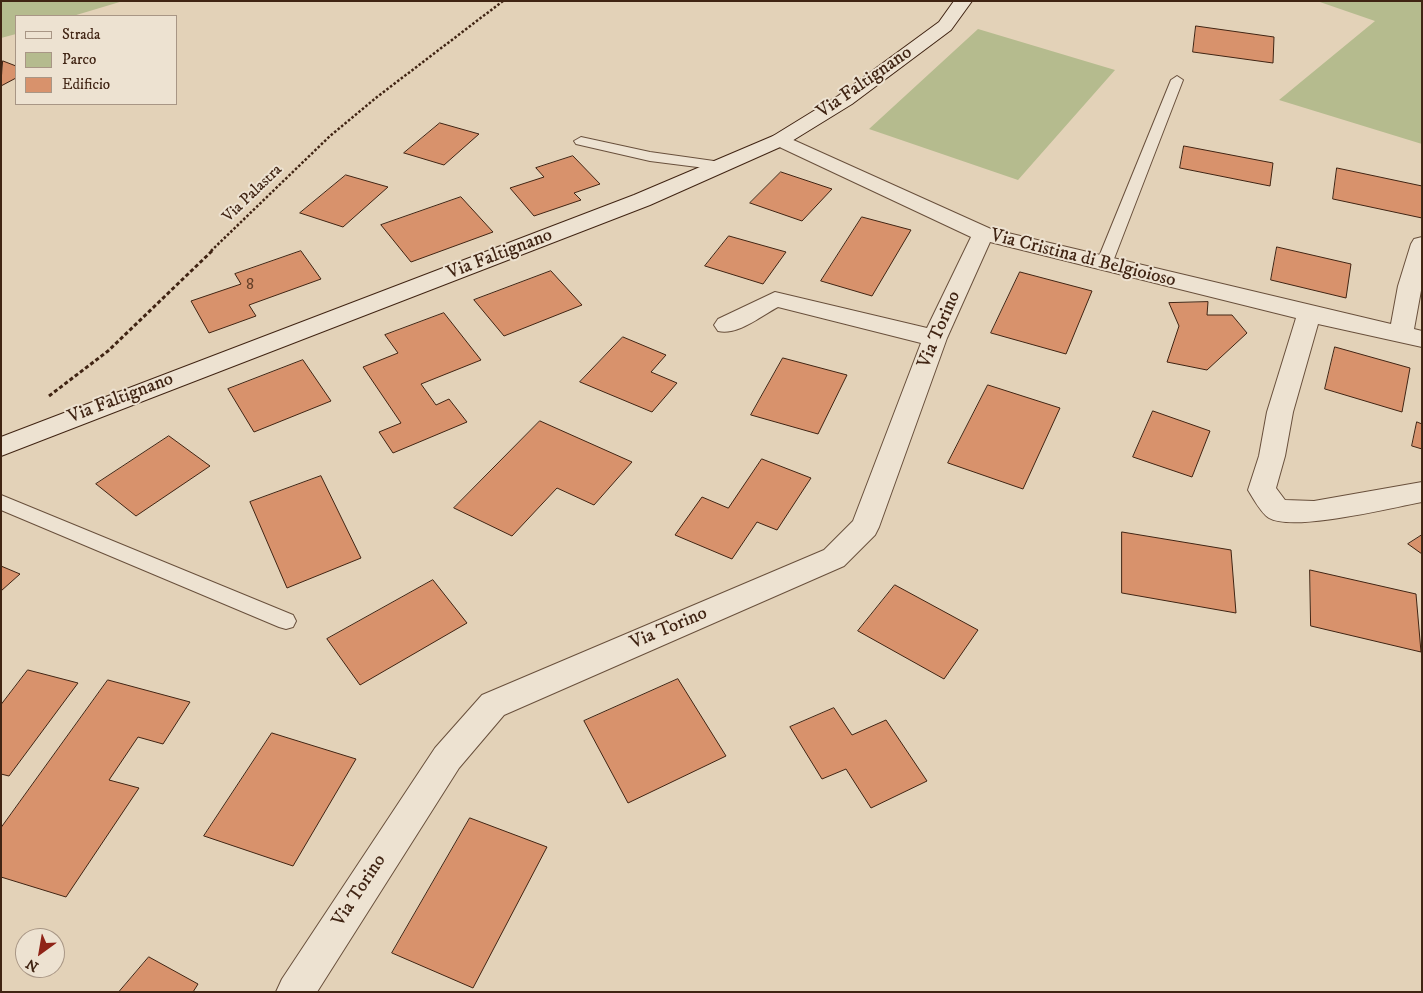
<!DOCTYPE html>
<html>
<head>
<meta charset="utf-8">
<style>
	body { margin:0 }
	#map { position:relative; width:1423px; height:993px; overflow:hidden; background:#e3d2b8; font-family:"IM FELL DW Pica",serif }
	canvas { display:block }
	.frame { position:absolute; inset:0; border:2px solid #402413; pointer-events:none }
	.legend { position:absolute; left:15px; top:15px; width:162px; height:90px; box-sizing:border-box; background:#ede2d1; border:1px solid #a89685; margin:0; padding:6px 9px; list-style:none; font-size:15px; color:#402413 }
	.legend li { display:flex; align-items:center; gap:10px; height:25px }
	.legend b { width:25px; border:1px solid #a89685 }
	.north { position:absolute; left:15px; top:928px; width:50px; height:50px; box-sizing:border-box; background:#ede2d1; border:1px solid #a89685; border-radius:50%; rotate:212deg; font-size:14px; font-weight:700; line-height:20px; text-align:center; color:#402413 }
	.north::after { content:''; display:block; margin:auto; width:18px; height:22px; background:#8f2418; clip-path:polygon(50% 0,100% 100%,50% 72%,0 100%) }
</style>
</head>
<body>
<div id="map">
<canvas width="1423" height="993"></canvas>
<div class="frame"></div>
<ul class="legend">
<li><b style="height:6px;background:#ede2d1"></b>Strada</li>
<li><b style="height:14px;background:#b5bb8e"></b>Parco</li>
<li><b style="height:14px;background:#d8926c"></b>Edificio</li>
</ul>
<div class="north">N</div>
</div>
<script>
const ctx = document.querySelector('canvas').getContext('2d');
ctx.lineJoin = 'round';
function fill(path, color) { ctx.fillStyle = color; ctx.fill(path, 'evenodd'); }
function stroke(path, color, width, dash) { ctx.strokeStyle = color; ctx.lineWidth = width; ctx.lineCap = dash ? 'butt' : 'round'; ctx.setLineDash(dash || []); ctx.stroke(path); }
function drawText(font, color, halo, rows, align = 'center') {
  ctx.font = font + ' "IM FELL DW Pica",serif'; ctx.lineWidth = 4; ctx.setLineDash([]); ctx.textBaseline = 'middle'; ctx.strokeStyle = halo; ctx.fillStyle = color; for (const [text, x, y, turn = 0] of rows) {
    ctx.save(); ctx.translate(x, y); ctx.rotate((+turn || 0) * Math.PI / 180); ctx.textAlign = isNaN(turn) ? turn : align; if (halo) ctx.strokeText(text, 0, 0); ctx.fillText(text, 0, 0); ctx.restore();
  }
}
fill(new Path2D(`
	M1,1H123L73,16H16V34L1,38Z
	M1317,1H1422V144L1279,100L1375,21Z
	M978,29L1115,70L1018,180L869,129Z`), '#b5bb8e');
const building = new Path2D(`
	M1196,26L1274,37L1273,63L1193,52Z
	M3,61L16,66V78L1,86Z
	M440,123L479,134L444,165L404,153Z
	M1184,146L1273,163L1270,186L1180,168Z
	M573,156L600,184L574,193L581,200L534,216L510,188L544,177L536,168Z
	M1337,168L1422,186V218L1333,199Z
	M781,172L832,189L802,221L750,203Z
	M346,175L388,187L343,227L300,213Z
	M461,197L493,232L411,262L381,225Z
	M862,217L911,230L872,296L821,281Z
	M729,236L786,252L763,284L705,266Z
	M1277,247L1351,264L1346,298L1271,280Z
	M301,251L321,279L249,305L256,316L209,333L191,301L241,284L235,274Z
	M551,271L582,305L504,336L474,300Z
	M1020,272L1092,291L1066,354L991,333Z
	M1208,302L1207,315H1232L1247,333L1207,370L1167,362L1179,326L1169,303Z
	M444,313L481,360L421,384L436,405L449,399L467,422L393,453L379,432L401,423L363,367L398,353L385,335Z
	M623,337L666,355L651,372L677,383L652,412L580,382Z
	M1335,347L1410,368L1402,412L1325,389Z
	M783,358L847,375L818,434L751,415Z
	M303,360L331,401L254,432L228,389Z
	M988,385L1060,408L1023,489L948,463Z
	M1153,411L1210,431L1192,477L1133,457Z
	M540,421L632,462L594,505L557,488L512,536L454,508Z
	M1417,422L1422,424V449L1412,446Z
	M169,436L210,466L136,516L96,484Z
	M762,459L811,478L777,530L757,522L732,559L675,535L702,497L728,508Z
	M321,476L361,558L287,588L250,502Z
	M1122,532L1231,550L1236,613L1122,593Z
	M1422,535V554L1408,544Z
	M1,566L20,574L1,591Z
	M1310,570L1416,594L1421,652L1311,626Z
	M433,580L467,623L360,685L327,639Z
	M895,585L978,630L944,679L858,631Z
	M28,670L78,683L9,776L1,774V705Z
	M678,679L726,756L628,803L584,721Z
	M108,680L190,702L163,744L138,737L109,780L139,788L66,897L1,877V828Z
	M834,708L852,735L886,720L927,781L871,808L846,769L822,779L790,727Z
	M272,733L356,759L293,866L204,836Z
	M470,818L547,847L473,988L392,953Z
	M149,957L198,984L193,992H119Z`);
fill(building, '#d8926c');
stroke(building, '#402413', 1);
const lane = new Path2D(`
	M1177,76L1183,80L1112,264L1109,267H1099L1096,264L1171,80Z
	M581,137L650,152L721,162L728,166L721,170L650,161L576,144L574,141Z
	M1,495L293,615L296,621L293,627L286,629L279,627L1,510Z`);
const street = new Path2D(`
	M780,134L991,229L1391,324L1398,286L1411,244L1414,239L1422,237V285L1414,329L1422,331V347L1318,324L1293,412L1285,456L1276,488L1285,500L1314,501L1422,482V502C1391,508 1293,532 1269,518C1261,513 1253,498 1248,490L1259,456L1267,412L1296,318L990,242L947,338L879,527L875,535L844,566L504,715L459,768L317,992H276L282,979L435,748L482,695L824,550L853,521L921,343L778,307C761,316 737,336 718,331L714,325L718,319L775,292L927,328L971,237L773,144L770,140L773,136Z`);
const secondary = new Path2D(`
	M954,1H972L951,30L852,104L787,144L650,205L1,456V437L634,195L773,136L838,96L939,22Z`);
stroke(lane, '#69503c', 2);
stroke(street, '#69503c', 2);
stroke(secondary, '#402413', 2);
stroke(new Path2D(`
	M211,251L330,136L377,97L503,1`), '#402413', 2.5, [2.5, 2]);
stroke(new Path2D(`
	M49,396L108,351L213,250`), '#402413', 3, [4, 2.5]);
fill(lane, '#ede2d1');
fill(street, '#ede2d1');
fill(secondary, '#ede2d1');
drawText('16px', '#402413', '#ede2d1', [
	["Via Palastra",253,194,-44]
]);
drawText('16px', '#664029', null, [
	["8",250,286]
]);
drawText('19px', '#402413', '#ede2d1', [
	["Via Faltignano",865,83,-35],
	["Via Faltignano",500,255,-21],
	["Via Cristina di Belgioioso",1083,259,14],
	["Via Torino",940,330,-67],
	["Via Faltignano",121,399,-21],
	["Via Torino",669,629,-23],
	["Via Torino",360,891,-57]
]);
</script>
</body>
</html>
